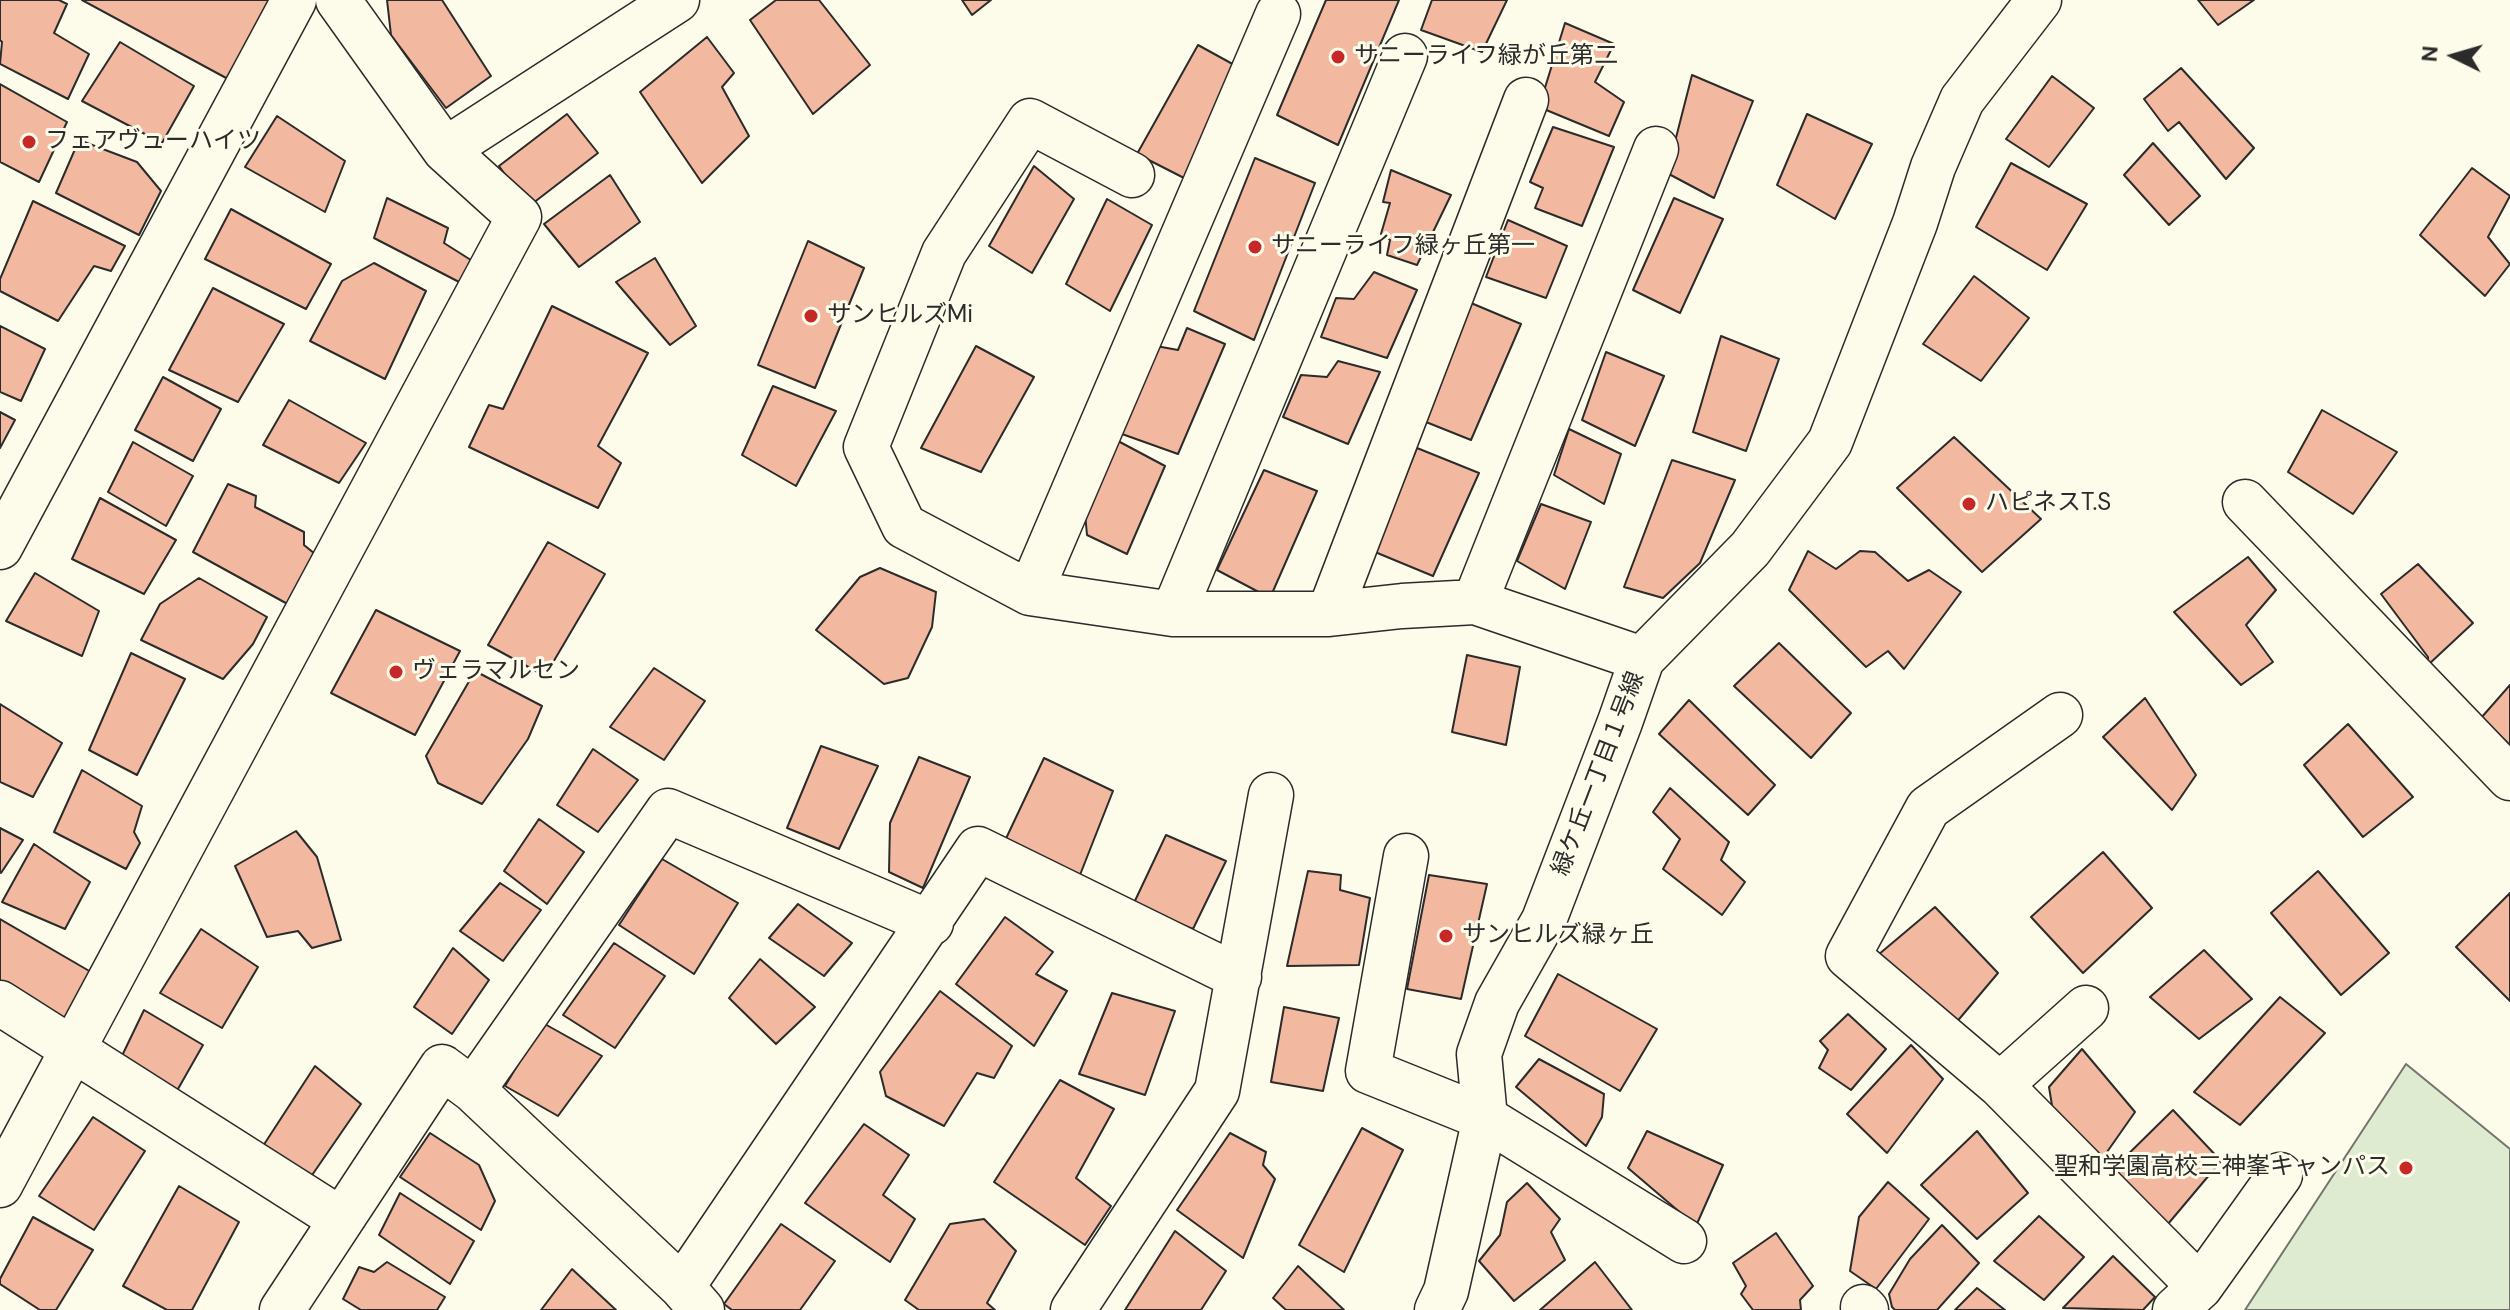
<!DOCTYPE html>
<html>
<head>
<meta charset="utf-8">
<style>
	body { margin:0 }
	#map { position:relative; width:2510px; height:1310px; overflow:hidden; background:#fdfbea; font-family:"DM Sans",sans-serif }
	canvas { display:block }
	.north { position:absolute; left:2414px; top:16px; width:80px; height:80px; -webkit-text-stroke:6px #fdfbea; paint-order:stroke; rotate:275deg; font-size:22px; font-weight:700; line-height:32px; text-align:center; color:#2b2b2b }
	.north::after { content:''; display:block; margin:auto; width:28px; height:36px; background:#2b2b2b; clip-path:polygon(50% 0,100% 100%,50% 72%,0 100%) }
</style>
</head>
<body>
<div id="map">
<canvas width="2510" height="1310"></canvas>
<div class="north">N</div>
</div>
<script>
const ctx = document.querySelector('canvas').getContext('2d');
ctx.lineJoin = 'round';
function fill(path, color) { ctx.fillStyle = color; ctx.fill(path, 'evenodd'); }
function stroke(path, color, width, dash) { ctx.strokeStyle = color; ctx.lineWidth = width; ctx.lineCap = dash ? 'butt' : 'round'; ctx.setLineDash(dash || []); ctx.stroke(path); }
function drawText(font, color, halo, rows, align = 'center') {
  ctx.font = font + ' "DM Sans","Noto Sans JP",sans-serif'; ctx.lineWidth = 6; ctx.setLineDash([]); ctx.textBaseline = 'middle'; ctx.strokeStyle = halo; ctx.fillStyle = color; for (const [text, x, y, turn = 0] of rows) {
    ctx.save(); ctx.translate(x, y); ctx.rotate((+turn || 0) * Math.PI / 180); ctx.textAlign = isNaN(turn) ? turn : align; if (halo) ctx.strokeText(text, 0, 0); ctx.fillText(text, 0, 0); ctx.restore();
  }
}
const green = new Path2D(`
	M2406,1064L2510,1149V1310H2245Z`);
fill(green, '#deebd1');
stroke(green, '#74746e', 2);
const building = new Path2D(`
	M0,0H59L67,4L54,33L89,54L68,99L0,64L2,42L0,40Z
	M82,0H279L228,79Z
	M387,0H442L491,76L446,108L391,35Z
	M776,0H819L870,65L813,114L750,20Z
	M962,0H991L972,15Z
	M1326,0H1399L1338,145L1277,115Z
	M1432,0H1507L1482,52L1421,30Z
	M2198,0H2254L2218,25Z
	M1565,23L1614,44L1595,82L1624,102L1609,136L1539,107Z
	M707,37L734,73L722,87L749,136L702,183L640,92Z
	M120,42L194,86L162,143L82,101Z
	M1198,45L1238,67L1184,178L1137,154Z
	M2181,68L2254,148L2226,179L2179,122L2168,131L2144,99Z
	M1692,75L1753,101L1714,198L1667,173Z
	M2052,76L2094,108L2049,167L2006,139Z
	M0,84L67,122L39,182L0,162Z
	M567,114L598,153L528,207L499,166Z
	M1807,114L1872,144L1835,219L1777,185Z
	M277,116L345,161L325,212L245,167Z
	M1553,127L1614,147L1582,226L1535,208L1543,188L1530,182Z
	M79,140L137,162L161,191L139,235L56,193Z
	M2153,143L2200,196L2169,225L2124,175Z
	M1255,158L1315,183L1254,340L1194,311Z
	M2011,163L2087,204L2047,270L1976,227Z
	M1034,166L1074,199L1032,273L989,246Z
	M2472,168L2510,196L2488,237L2510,264L2485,296L2420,235Z
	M1391,170L1451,195L1417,265L1387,255L1390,240L1381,234L1390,203L1383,202Z
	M610,175L640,222L579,267L544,224Z
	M387,198L448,228L444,243L474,262L461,283L374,238Z
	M1674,198L1723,219L1680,313L1633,290Z
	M1107,199L1152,225L1110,311L1066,284Z
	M33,201L125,246L111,271L94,266L58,321L0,291V279Z
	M231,209L331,264L306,309L205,259Z
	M1508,220L1567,246L1546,298L1486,277Z
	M808,241L864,268L815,388L758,365Z
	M655,258L696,326L670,345L616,282Z
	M374,263L426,291L385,379L310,341L342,281Z
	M1374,272L1417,290L1387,358L1321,337L1336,298L1354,299Z
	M1974,276L2029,318L1981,381L1923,344Z
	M213,288L284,324L238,402L169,370Z
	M1471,303L1521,324L1471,440L1426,422Z
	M552,306L648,353L598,446L621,463L598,508L469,447L489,405L503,409Z
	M0,326L45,349L21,401L0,392Z
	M1187,328L1225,344L1178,454L1122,434L1156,346L1178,350Z
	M1721,336L1779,359L1746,451L1693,432Z
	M976,346L1034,377L981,472L921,448Z
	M1606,352L1664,376L1635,446L1582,420Z
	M1338,361L1380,372L1348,444L1283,417L1301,375L1327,377Z
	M163,377L221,409L193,461L135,430Z
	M773,386L836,411L796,486L742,455Z
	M289,400L366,443L339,483L263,445Z
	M2322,410L2397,452L2353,514L2288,472Z
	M0,412L15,420L0,448Z
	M1569,429L1621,454L1604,504L1554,475Z
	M1954,437L2041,519L1982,572L1897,488Z
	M1118,441L1165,466L1127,554L1087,535L1084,502Z
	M133,442L193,476L166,526L108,492Z
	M1417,448L1479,473L1433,576L1375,552Z
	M1672,460L1735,480L1700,563L1663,598L1624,587Z
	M1264,470L1317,491L1270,598L1217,570Z
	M228,484L256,496L255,507L304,532V545L320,558L293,607L193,552Z
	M100,498L176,540L144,594L72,559Z
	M1541,504L1591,522L1565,589L1517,561Z
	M548,542L605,574L545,676L488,645Z
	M1808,551L1836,569L1860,551L1875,552L1908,581L1929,570L1961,592L1904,669L1888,651L1866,667L1789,590Z
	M2248,557L2276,590L2246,625L2273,662L2241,685L2174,612Z
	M2418,564L2473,623L2428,665V657L2381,594Z
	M880,568L936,592L932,627L908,678L884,684L816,630L860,577Z
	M35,573L99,611L82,656L6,621Z
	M199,578L267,617L253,644L223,679L141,640L160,604Z
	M376,610L460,651L415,735L331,693Z
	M1779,643L1851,713L1811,758L1734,686Z
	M131,653L185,679L137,775L89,750Z
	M1467,655L1520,667L1506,745L1452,732Z
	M654,668L705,701L664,760L610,727Z
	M475,671L542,706L528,739L482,804L438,783L426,756Z
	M2510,685V745L2481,718Z
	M2145,698L2196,775L2172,810L2103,737Z
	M1689,700L1775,785L1748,815L1659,734Z
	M0,704L62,743L33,797L0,782Z
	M2348,724L2413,797L2363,837L2304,765Z
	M821,746L878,766L839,849L787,828Z
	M593,749L638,780L598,832L557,805Z
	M919,757L970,777L923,888L889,872L890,823Z
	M1044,758L1113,791L1078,880L1002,847Z
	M82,770L142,806L134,832L140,843L126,869L54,832Z
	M1670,788L1729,842L1721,860L1745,882L1722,915L1663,869L1680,839L1653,812Z
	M539,819L584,852L547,904L504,871Z
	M0,828L23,840L1,873L0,872Z
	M296,831L317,857L341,940L312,948L298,931L267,937L235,866Z
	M1166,835L1226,861L1193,929L1133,905Z
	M34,844L90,882L65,929L2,902Z
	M2103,852L2152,908L2083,973L2031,917Z
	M662,859L738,903L694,974L619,925Z
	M1308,871L1341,875L1340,890L1370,898L1359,965L1287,966Z
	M2318,871L2389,953L2341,995L2271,913Z
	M1429,875L1487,884L1461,999L1407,989Z
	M500,883L541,910L503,961L460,931Z
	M2510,893V1001L2456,947Z
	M798,904L852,943L824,976L769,938Z
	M1935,907L1998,973L1955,1024L1878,955Z
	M1005,917L1053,952L1036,974L1067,991L1034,1046L956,984Z
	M0,919L91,972L65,1024L0,989Z
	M201,929L258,967L222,1028L160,993Z
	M614,943L665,976L615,1048L563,1015Z
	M453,948L489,980L452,1034L414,1007Z
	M2204,950L2252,999L2199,1039L2150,997Z
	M760,959L815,1007L776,1044L729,998Z
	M1558,974L1657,1029L1620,1091L1525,1036Z
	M940,991L1012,1046L994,1078L977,1073L944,1126L886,1096L880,1072Z
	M1112,993L1175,1011L1145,1095L1079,1074Z
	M2280,997L2325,1033L2240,1125L2194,1092Z
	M1284,1007L1339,1018L1323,1091L1271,1082Z
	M144,1010L203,1045L174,1096L119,1062Z
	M1848,1014L1886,1049L1851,1090L1819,1068L1828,1050L1820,1041Z
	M543,1023L602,1056L558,1116L505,1086Z
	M1911,1045L1943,1079L1887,1153L1847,1114Z
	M2082,1049L2135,1112L2100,1162L2054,1118L2049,1087Z
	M1539,1059L1604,1094L1602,1117L1586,1146L1516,1087Z
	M315,1066L361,1104L308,1181L263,1146Z
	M1060,1080L1114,1109L1076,1178L1111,1206L1085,1245L994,1182Z
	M2173,1110L2221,1161L2168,1224L2152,1222L2107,1175Z
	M93,1117L145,1151L94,1230L39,1196Z
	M864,1124L909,1155L883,1195L915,1219L890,1262L805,1203Z
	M1362,1128L1403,1150L1344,1272L1299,1245Z
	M1647,1131L1723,1165L1696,1226L1628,1168Z
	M1977,1131L2028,1193L1977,1239L1921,1185Z
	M430,1133L479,1165L495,1201L481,1230L400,1177Z
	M1230,1133L1266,1152L1263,1165L1275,1179L1243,1258L1177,1210Z
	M1888,1182L1929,1219L1876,1289L1850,1271L1859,1217Z
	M1527,1183L1560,1219L1551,1232L1565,1260L1514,1301L1479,1261L1500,1235L1507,1202Z
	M179,1186L239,1222L192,1310H167L123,1286Z
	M400,1193L474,1241L450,1284L379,1235Z
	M2039,1216L2084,1257L2044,1300L1994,1261Z
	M33,1217L93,1250L56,1310H40L0,1284V1279Z
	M984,1219L1016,1251L987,1303L995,1310H919L905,1300L950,1224Z
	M781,1224L835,1261L800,1310H732L724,1304Z
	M1942,1225L1979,1263L1937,1310H1895L1892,1307L1889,1294L1910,1259Z
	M1175,1231L1226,1271L1201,1310H1125Z
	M1776,1233L1813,1286L1800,1300L1801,1310H1753L1741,1294L1746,1286L1733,1263Z
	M2113,1256L2155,1297L2143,1310L2063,1308Z
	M387,1262L445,1297L437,1310H361L343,1299L359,1267L374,1272Z
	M1595,1262L1632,1310H1540Z
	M1298,1266L1344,1310H1286L1273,1298Z
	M572,1269L616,1310H541Z
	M1977,1288L2005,1310H1955Z`);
fill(building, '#f2b8a0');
stroke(building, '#2b2b2b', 2);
const minor = new Path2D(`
	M445,150L677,0
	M1132,175L1030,121L944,253L866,447L904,526L1030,593L1173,614H1329L1402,606L1475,602L1642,659
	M2245,502L2510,778
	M0,547L294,0
	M1030,593L1278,14
	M1475,602L1656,149
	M1173,614L1405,56
	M1329,614L1526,100
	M2060,715L1928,808L1848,956L2000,1085L2200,1287
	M1406,856L1368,1071L1485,1118L1684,1241
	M0,1003L340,1219
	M2000,1085L2086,1008
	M473,1090L682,1287L702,1310
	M0,1185L519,217L445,150L338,0
	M682,1287L978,849L1239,977
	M1863,1307L1866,1310
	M282,1310L442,1067L473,1090L668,811L931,923
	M1073,1310L1217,1091L1271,795
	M1437,1310L1446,1291L1485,1118L1479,1054L1497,1003L1544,920L1620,722L1642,659L1750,549L1830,442L1915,223L1933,167L1962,100L2039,0
	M2175,1310L2200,1287L2280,1175`);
stroke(minor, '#2b2b2b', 47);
stroke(minor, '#fdfbea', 44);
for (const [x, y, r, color] of [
	[1338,57,8,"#c62828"],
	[29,142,8,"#c62828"],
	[1255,247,8,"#c62828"],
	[811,316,8,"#c62828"],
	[1969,504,8,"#c62828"],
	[396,672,8,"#c62828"],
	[1446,936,8,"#c62828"],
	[2406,1168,8,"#c62828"]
]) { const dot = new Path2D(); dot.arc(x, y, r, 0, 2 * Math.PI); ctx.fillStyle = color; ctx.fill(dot); stroke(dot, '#fdfbea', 3); }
drawText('24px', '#2b2b2b', '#fdfbea', [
	["サニーライフ緑が丘第二",1354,57],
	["フェアヴューハイツ",45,142],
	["サニーライフ緑ヶ丘第一",1271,247],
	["サンヒルズMi",827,316],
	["ハピネスT.S",1985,504],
	["ヴェラマルセン",412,672],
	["サンヒルズ緑ヶ丘",1462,936],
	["聖和学園高校三神峯キャンパス",2390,1168,"right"]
], 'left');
drawText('24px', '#2b2b2b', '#fdfbea', [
	["緑ケ丘一丁目１号線",1599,774,-69]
]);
</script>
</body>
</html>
